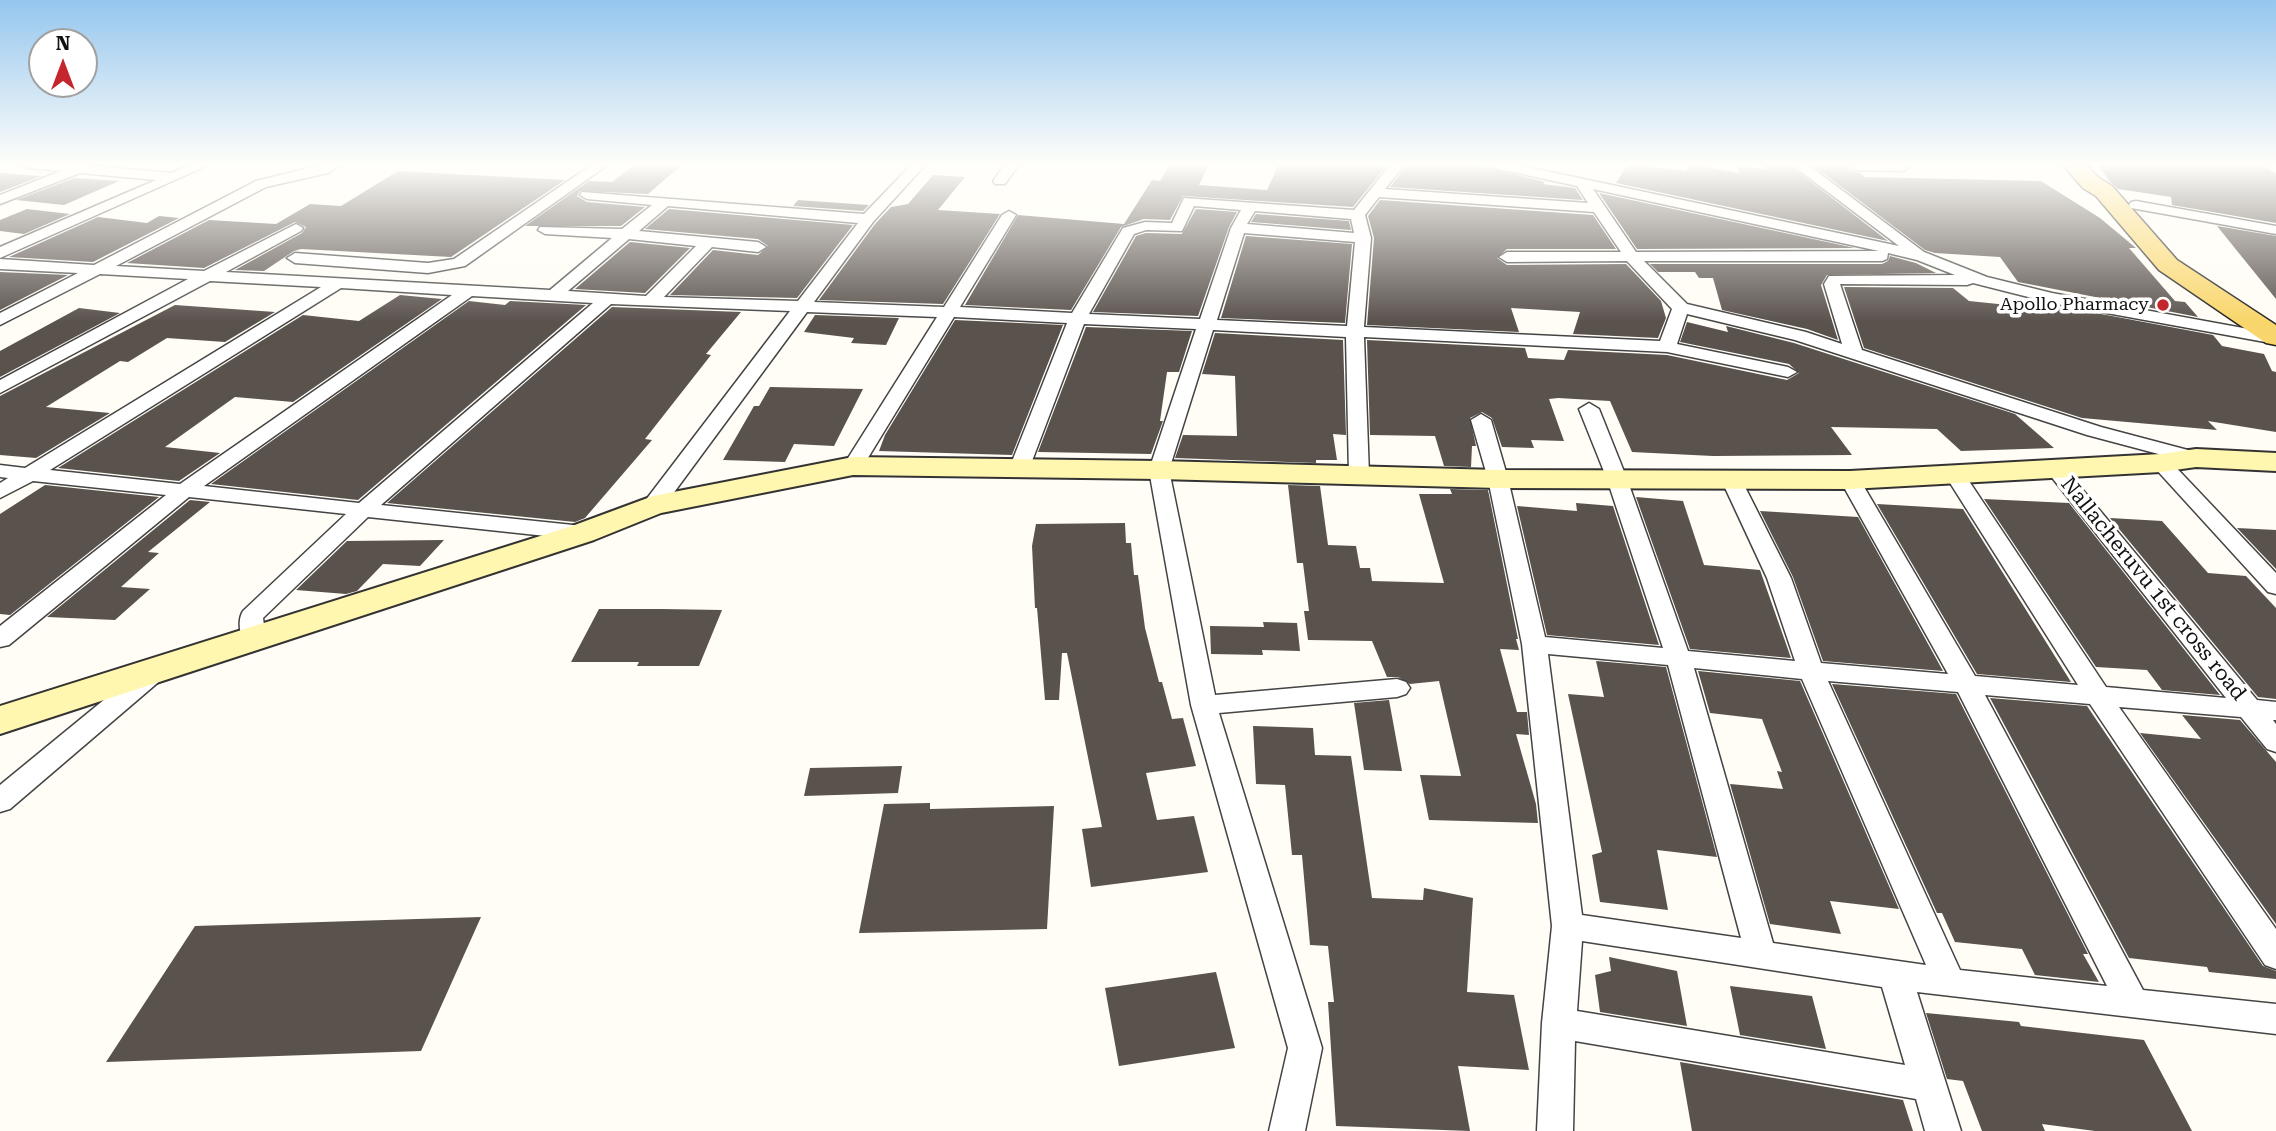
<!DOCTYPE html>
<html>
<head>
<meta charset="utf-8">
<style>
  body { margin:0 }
  #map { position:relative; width:2276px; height:1131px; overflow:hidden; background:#fffdf5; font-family:"Roboto Serif",serif }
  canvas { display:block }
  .north { position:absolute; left:28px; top:28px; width:70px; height:70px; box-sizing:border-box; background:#fff; border:2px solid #a0a0a0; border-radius:50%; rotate:0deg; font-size:19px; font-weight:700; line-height:28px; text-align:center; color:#111 }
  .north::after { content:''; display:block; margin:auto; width:24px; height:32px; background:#c4262e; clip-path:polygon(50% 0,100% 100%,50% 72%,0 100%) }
</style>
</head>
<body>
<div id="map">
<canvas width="2276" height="1131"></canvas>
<div class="north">N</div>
</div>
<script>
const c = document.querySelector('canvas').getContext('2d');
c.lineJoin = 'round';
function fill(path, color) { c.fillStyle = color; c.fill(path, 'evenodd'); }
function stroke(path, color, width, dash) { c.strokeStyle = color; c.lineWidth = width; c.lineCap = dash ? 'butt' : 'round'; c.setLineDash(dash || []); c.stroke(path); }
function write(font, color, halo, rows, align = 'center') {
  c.font = font + ' "Roboto Serif",serif'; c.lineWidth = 7; c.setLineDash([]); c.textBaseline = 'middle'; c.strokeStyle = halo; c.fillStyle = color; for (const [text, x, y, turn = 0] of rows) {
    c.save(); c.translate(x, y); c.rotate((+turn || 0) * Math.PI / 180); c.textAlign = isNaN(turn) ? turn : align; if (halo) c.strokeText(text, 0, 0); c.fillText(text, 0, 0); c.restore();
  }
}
fill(new Path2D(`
  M635,164H683L648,194L580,191L577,196L587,202L645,207L621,226H525L589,181L612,182Z
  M1170,164H1209L1199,185L1267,190L1279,164H1388L1353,207L1183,196L1170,220L1144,219L1121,227L1071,310L965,305L1018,215L1124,224L1152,180L1160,181Z
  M1408,164H1462L1489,168L1545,182L1543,184L1575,188L1583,200L1390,187Z
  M1628,164L1686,171L1690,164L1739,173L1737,166L1767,169L1764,164H1788L1888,241L1616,183Z
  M1811,164H1847L1848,171L1860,173L1865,177L2041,181L2100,218L2136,248H2129L2175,301L2185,302L2198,317L2018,282L2000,257L1935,253L1925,250Z
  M2098,164H2261L2276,174V223L2172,205L2171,197L2118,189L2109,181Z
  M398,171L565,180L451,257L301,249L294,251L264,271L235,270L302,233L306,227L295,222L204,268L127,263L209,220L276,224L310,204L341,206Z
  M0,173L42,176L0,192Z
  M933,175L965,177L938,210L1000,214L943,304L819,300L875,224L891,207L908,204Z
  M74,178L119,181L64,205L16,200Z
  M1599,193L1855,248L1637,249Z
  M798,200L869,205L863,211L793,206Z
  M1380,200L1593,215L1616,249H1507L1497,258L1507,265L1626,264L1661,301L1666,318L1658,338L1573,334L1580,312L1511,308L1519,332L1367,325L1374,238L1368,216Z
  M27,209L70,214L24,234L0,231V220Z
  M669,209L853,225L797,298L670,295L713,250L758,255L768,246L758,239L645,229Z
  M1196,209L1237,212L1229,227L1198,316L1093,312L1136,236L1146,233L1182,234Z
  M1256,214L1349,221L1351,230L1251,222Z
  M159,216L179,218L93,262L9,257L98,217L147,223Z
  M2217,226L2276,236V299Z
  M1246,236L1352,244L1345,323L1221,318Z
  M630,242L690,248L645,293L575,289Z
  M1890,256L1916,263L1936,273L1827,275L1821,285L1838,340L1807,329L1722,310L1713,278H1699L1695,272H1658L1650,264H1882L1888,261Z
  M0,272L68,275L0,310Z
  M1844,287L1953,288L1969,301L2037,308L2032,301L2213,335L2222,346L2264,354L2272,371L2276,372V432L2208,421L2217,430L2082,418L1864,348Z
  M400,295L442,299L293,402L235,397L165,447L220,453L179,481L58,468L303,315L359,321Z
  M469,301L505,305L510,301L586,305L358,500L211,484Z
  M175,305L275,312L225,342L167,338L128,362L120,361L46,407L110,413L36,458L0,455V396Z
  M612,307L741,312L706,354L711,355L645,439L652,440L585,518L575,522L387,503Z
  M79,308L120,313L0,377V351Z
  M815,315L899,318L886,345L851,343L854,338L804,332Z
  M955,320L1063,325L1012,455L879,451L885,435Z
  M1687,322L1728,332L1726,326L1794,343L2015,414L2054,448L1961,451L1937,429L1831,427L1852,455L1713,456L1632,452L1610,401L1558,398L1549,399L1564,441L1531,440L1534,448L1502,447L1492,418L1482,412L1470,418L1476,446H1472L1471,467L1444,466L1435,436L1370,435L1367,340L1525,348L1528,358L1564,360L1568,350L1667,355L1787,380L1799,373L1789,364L1680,342Z
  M1086,327L1192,331L1179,372H1167L1160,421H1163L1151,454L1038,452Z
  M1215,333L1343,340L1346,435L1333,434L1337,460H1316V463L1175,458L1183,435L1237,436L1235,376L1202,374Z
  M770,387L863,389L834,446L794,444L785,462L723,460L754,406H759Z
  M45,485L159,497L10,615L0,614V514Z
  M1288,485L1320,486L1328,545L1356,546L1360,568H1370L1372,581L1444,583L1419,494H1452L1450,489L1488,490L1518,639H1516L1519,650L1500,649L1517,712H1527L1529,735L1516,734L1536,804L1538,823L1429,820L1420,775L1461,776L1439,681L1410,684L1398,677H1387L1372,641L1308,640L1304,611H1309L1303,563H1297Z
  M1636,497L1683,501L1704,565L1760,570L1791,658L1690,649Z
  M1984,499L2069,503L2220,695L2162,690L2147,670L2096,667Z
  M190,500L210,502L148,552L159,553L121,587L150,589L115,620L47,617Z
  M1576,503L1613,506L1659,645L1547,635L1517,506L1577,511Z
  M1877,504L1963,509L2071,682L1977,674Z
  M1760,511L1858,517L1943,671L1823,661L1793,577Z
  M2110,518L2162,521L2208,573L2246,576L2276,608V699L2258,697Z
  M1125,523L1126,543H1131L1134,575H1138L1145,628L1159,682H1162L1172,719L1183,718L1196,766L1146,773L1157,820L1194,816L1208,872L1091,887L1082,829L1102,827L1067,653H1062L1059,700H1045L1037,608H1035L1032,546L1036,524Z
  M2237,528L2276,530V569Z
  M444,540L420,566L383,564L357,591L346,594L296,590L347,541Z
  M599,609H662L722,610L699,666H637L639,662H571Z
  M1263,622L1297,623L1300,651L1262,650L1263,655L1211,654L1210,626L1264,627Z
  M1596,661L1666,667L1717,857L1657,850L1668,910L1600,902L1592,855L1602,852L1568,694L1604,697Z
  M1698,671L1800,681L1899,909L1830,901L1841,934L1770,924L1730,784L1783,789L1777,771L1782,772L1762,719L1710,713Z
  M1832,684L1956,694L2088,954H2083L2099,982L2035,975L2022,949L1955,942L1942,913H1937Z
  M1990,698L2087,706L2263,966L2276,971V979L2209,972L2207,967L2129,958Z
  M1389,700L1402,771L1364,770L1354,703Z
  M2182,715L2240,720L2276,762V924L2140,733L2201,739Z
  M1253,726L1313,728L1315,755L1351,756L1372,898L1423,900L1424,888L1473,898L1467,992L1514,995L1529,1070L1458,1066L1470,1131L1336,1126L1328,1002H1334L1328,946L1310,945L1302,855H1292L1285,785L1256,784Z
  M902,766L898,793L804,796L810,768Z
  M930,803V809L1054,806L1047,929L859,933L884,804Z
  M481,917L421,1051L106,1062L195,926Z
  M1609,957L1677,971L1687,1026L1600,1012L1595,975L1611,971Z
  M1216,972L1235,1048L1119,1066L1105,988Z
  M1730,986L1812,996L1826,1049L1740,1035Z
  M1926,1013L2019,1022L2021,1026L2144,1040L2192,1131H2095L2042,1124L2045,1131H1982L1963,1081L1947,1079Z
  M1680,1062L1903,1100L1913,1131H1692Z`), '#5a524d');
const minor = new Path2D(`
  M21,164H73L172,173L193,164H211L0,258V247L156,180L80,173L0,204V195L61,171L28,168Z
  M325,164H342L328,173L266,187L116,266L204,271L296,224L303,228L301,231L226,272L550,290L612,238L545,234L538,230L540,227L622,229L652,205L587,199L580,195L582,192L864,214L912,164H926L873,222L814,302L944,307L1002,215L1009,211L1016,215L960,307L1072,313L1123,228L1145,222L1172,223L1184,198L1354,210L1391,164H1405L1385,189L1588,203L1577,186L1494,168L1487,164H1513L1899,246L1791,164H1807L1924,252L1987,277L2052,293L2276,334V344L2052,303L1973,283L1967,285L1840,284L1862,350L2101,427L2203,454L2206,458L2203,462L2196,464L2087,435L1795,340L1687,314L1677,344L1788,367L1797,372L1788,377L1667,352L1364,337L1369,475L1366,479H1352L1349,475L1346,337L1213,330L1169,470L1215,695L1397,679L1406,682L1410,688L1406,694L1397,697L1219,713L1322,1048L1305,1131H1269L1288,1048L1191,705L1149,470L1196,329L1084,324L1029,469L1026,473H1012L1009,469L1067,323L954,317L863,466L860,470H846L843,466L937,317L807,312L661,510H645L642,505L790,311L611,304L381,505L583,526L591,528L594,533L591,538L583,540L368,517L263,618L266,639L263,645L254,647L245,645C240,636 237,620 243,611L346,514L189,497L9,645L0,647V626L166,495L33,481L0,498V483L8,478L0,477V465L25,468L321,287L210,281L0,393V380L188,279L100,274L0,325V313L78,273L0,269V259L94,265L256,181ZM1593,189L1879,251L1636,252ZM1379,197L1594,212L1621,252H1507L1499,257L1507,262L1627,261L1672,309L1660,341L1364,327L1371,238L1365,215ZM668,206L858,223L798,301L664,297L712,247L758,252L766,247L758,242L639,231ZM1194,206L1241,210L1231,228L1200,319L1089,314L1134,234L1146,230L1182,231ZM1255,211L1351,219L1354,233L1247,224ZM1244,233L1355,242L1347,326L1217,320ZM629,239L696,246L646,296L568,291ZM1888,253L1917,260L1955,275L1829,276L1824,284L1842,344L1806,332L1687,304L1644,261H1882L1887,259ZM341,288L452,295L180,484L50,470ZM472,296L593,303L359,503L204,486Z
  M593,164H609L465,266L428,273L295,263L287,258L295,253L428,263L454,259Z
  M1005,164H1019L1005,184H995L993,181Z
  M1850,164H1908L1910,167L1903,171L1855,170L1850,169Z
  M2136,201L2276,226V234L2131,208L2129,205L2131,202Z
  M1589,403L1599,409L1627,479L1688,651L1795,661L1767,578L1721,479L1724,475H1738L1741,479L1791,578L1821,663L1948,674L1840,480L1843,476H1857L1860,480L1975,676L2078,685L1945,475L1948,471H1962L1965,475L2106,687L2226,698L2046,470L2049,466H2063L2257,700L2276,702V720H2273L2276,724V752L2267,749L2241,717L2119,707L2276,929V969L2265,965L2090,704L1985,695L2143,990L2276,1004V1034L1917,992L1961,1131H1925L1916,1099L1575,1041L1573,1131H1537L1542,1023L1552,926L1522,644L1488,479L1471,420L1481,414L1491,420L1508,479L1545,637L1663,648L1607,479L1579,409ZM1548,654L1668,665L1741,938L1582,915ZM1694,668L1802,679L1926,965L1773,943ZM1828,681L1958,692L2107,986L1960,970ZM1582,941L1882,987L1905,1065L1577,1011Z
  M2161,457L2168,459L2276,573V594L2268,592L2154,467L2151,463L2154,459Z
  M153,664L162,667L166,673L162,679L10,809L0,812V785L144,667Z`);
const secondary = new Path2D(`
  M2196,449L2276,453V471L2196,467L2161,472L1850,489L1498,488L1159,479L853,475L661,513L594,540L0,734V706L572,526L653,496L853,457L1159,461L1498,470L1850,471L2161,454Z`);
const primary = new Path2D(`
  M2062,164H2085L2099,178L2112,186L2177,260L2276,325V345L2266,343L2159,270L2096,196L2083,188Z`);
stroke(minor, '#444', 3);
stroke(secondary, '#333', 4);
stroke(primary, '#222', 3);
fill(minor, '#fff');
fill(secondary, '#fff6b0');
fill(primary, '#f9d66b');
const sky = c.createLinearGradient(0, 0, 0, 322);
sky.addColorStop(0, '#95c6ee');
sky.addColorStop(0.51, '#fffefa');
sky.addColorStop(1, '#fffefa00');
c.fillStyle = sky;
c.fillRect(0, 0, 2276, 322);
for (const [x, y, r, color] of [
  [2163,305,7,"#c4262e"]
]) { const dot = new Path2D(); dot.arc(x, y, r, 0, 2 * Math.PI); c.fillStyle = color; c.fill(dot); stroke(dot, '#fff', 2.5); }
write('18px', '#111', '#fff', [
  ["Apollo Pharmacy",2149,305]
], 'right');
write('21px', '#111', '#fff', [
  ["Nallacheruvu 1st cross road",2153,589,51]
]);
</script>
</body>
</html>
